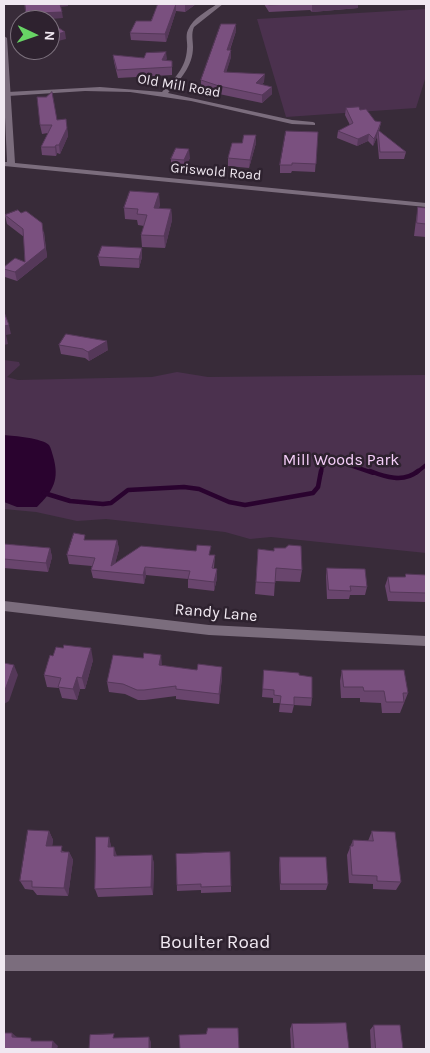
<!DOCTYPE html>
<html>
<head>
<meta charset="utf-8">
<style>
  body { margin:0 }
  #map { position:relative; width:430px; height:1053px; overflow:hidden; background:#382b39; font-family:Karla,sans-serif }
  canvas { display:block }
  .frame { position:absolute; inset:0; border:5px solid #f0e8f1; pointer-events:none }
  .north { position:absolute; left:10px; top:10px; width:50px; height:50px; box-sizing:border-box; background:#2e222f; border:1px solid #7c717d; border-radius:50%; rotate:93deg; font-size:14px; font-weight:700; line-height:20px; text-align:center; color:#f0e8f1 }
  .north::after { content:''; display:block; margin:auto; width:18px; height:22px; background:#68d465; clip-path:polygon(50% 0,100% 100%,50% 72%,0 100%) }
</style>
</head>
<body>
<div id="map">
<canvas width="430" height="1053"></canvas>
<div class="frame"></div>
<div class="north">N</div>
</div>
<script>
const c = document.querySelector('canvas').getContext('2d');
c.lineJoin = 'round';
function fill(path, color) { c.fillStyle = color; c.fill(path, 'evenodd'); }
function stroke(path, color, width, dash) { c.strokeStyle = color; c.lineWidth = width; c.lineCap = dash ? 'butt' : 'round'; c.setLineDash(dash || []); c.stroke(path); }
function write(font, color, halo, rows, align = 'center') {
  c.font = font + ' Karla,sans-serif'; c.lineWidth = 5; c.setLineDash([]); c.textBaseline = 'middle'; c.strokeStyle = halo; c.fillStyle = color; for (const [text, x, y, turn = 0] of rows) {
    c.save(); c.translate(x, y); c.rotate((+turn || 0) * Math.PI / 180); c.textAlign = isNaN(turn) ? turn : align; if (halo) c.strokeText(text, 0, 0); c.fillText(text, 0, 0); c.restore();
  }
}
fill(new Path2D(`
  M426,9V76L416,108L286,117L257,19Z
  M4,360L19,362L20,365L7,377L18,380L152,377L177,372L208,377L426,375V553L271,537L250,539L225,532L106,519L77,521L36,512L4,509Z`), '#4b314e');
fill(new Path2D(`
  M4,435C14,436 42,438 49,445C51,448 52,453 53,456C60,480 53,491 37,507H17L4,502Z`), '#2a032f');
stroke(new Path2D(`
  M321,473L322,467L328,462H341L373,473
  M416,473L426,465`), '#2a032f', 4);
stroke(new Path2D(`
  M370,471C385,477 404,483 418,471
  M44,493L70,501L103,504L111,503L128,490L184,487L199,489L229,502L245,505L313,493L318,487L321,471`), '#2a032f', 4.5);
fill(new Path2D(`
  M217,4H223L194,27C191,34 193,40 193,47C193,66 180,80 168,93L292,120L313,122L315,123V125L292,124L191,101L130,92L85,91L8,96L5,94L8,92L100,87L162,92C174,79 186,68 187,49C188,43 185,36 188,30C193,18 207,11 217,4Z
  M4,601L209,625L426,636V646L209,635L4,611Z
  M4,955H426V971H4Z`), '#7b6d7d');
fill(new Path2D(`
  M4,36L7,38L15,163L426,203V207L4,166V162H7L4,95Z`), '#7b6d7d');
fill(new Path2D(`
  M158,4H196L185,12L176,11L166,42L131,40L130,33L151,21Z
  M264,4H358V8L312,12L310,10L269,12Z
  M236,31L230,50H231V57L226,72L264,82L262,84L272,94L262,103L219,94L201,87V80Z
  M166,52V60L172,61V75L118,78L114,62L113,55L144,58Z
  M346,108L360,110L375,121L381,122L379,131L406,152L404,159H379L377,137L373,146L368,141L357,146L337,138L338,131L350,125L345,115Z
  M57,120L67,128L68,136L60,154L57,153L56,156L42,155L41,147L48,133L42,134L40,125Z
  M318,132L315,172L292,171L291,173H280V165Z
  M256,143L249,168L228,166V158Z
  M190,158L184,168L171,167V159Z
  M160,204L159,208L171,209L172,220L165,248L142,247L141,235L144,226L138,225L137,220L125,219L124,208Z
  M418,207L426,208V237L414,236L416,220Z
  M5,215L44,232L47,257L17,281L5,277L4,267L25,262L24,237L7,224Z
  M98,257H142L139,268L100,266Z
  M59,345L108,350L89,361L85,358L61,354Z
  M86,540H117L119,549L115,563L211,555H215L214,568L217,569V578L214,591L188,588V579L146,575L144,584L93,578L91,570L92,566L69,564L67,555Z
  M4,544L50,548L52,557L48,572L4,568Z
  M285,548L302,570L300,582L275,581L274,596L255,594L258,549L274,551Z
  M327,568L367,587L365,595H350L349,599H327L326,576Z
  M426,575V602L388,601L385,586L388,577H405Z
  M93,660L85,689H80L77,700L62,698L59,688L47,687L44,675Z
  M162,665L222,677L219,704L176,699V696L145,700H138L125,694L109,692L107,682Z
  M264,670L299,675L312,698L311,706L294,705L292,713L279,712L280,703H273V698L262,697Z
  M342,670L408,693L400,713H382L381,703L360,702V698H341L340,681Z
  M49,831L53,840L52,846L65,852H69L73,860L68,896L37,895L33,890L25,889L20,881Z
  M372,831L401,882L396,890L373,889V884L349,883L347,855L353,840L368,841Z
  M109,837L111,847L117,856L152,855L154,864L153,895L98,897L95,889Z
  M176,854L231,886V892L201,893V890L177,891Z
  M280,857L328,884L326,890H280L279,863Z
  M292,1024L349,1049H291L290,1029Z
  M374,1025L403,1049H371L370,1030Z`), '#69456d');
fill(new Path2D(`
  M59,4H68V6L60,7Z
  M176,4V11L166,42L165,34Z
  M187,4H196L185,12V5Z
  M312,4H358V8L312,12Z
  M62,12L63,18L39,20L38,13Z
  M236,24V31L227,57V50Z
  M65,32L66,39L50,43V36Z
  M231,50V57L224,80V72Z
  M166,52L167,59L162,67V60Z
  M265,74L264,82L256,91V83Z
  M272,87V94L262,103V95Z
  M67,128L68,136L60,154L59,145Z
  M378,130L377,137L373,146L374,139Z
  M369,134L368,141L357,146L358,139Z
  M256,135V143L249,168L250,160Z
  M56,145L57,153L56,156L55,147Z
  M189,149L190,158L184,168V160Z
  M159,193L160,204L155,219L154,208Z
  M171,209L172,220L165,248L164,236Z
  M42,223L47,257L17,281L15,272L45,248Z
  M142,248V257L139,268V259Z
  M9,325L11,334L6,335L8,344L4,345V326Z
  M107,341L108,350L89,361L88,352Z
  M117,540L119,549L113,572L111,566Z
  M50,548L52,557L48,572L46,563Z
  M145,567L146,575L144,584L143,575Z
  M217,569V578L214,591V582Z
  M91,648L93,660L85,689L82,678Z
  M161,655L162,665H159Z
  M14,665L18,675L9,701L4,704V691Z
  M222,667V677L219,704V694Z
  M77,677L80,689L77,700L73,689Z
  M49,831L53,840L51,855L46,846Z
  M109,837L111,846V856L108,847Z
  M114,847L117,856H114Z
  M69,852L73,860L68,896L64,888Z
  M152,855L154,864L153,895L151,887Z
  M12,1033L18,1038L12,1037Z
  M149,1037L151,1042V1049H149Z
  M53,1041L58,1046L57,1049H52Z`), '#553859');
const building = new Path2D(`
  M25,4H60L62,12L38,13L47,20H27Z
  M158,4H176L165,34L130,33L136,21H151Z
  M269,4H290L269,5Z
  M50,22L65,32L50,36Z
  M221,24H236L227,50H231L224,72L265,74L256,83L272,87L262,95L219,86L201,80Z
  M166,52L162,60L172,61V67L117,70L113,55L144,58L146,53Z
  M52,92L57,120L66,119L67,128L59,145H56L55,147H41L52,125H40L37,97H46Z
  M359,107L360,110L366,109L375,121L381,122L378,130L406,152H380L378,130L374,139L369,134L358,139L338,131L353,123L346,108Z
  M286,131L318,132L316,164L292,163V165H280Z
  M244,135H256L250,160L228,158L232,143H242Z
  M176,148L189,149L184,160L171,159Z
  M130,191L159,193L154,208L171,209L164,236L141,235L147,215L137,214L138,209L124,208Z
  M418,207L426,208V224L417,223Z
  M18,210L21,213L26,211L42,223L45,248L15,272L4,269V267L15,258L25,262L23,229L5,215Z
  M102,246L142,248L139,259L98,257Z
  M4,312L9,325L4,326Z
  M66,334L107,341L88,352L83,349L59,345Z
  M74,533L85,535L84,540H117L111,566L141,546L196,551L197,545L211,546L209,555H215L212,568L217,569L214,582L188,579L190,571L145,567L143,575L91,570L95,558L67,555Z
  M4,544L50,548L46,563L4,559Z
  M289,545L301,546L302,570L276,568L275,583L256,582L258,549L274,551V548H285Z
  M327,568L365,569L367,587L350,586L351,591L329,590Z
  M406,574L426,575V593L390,592L388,577H405Z
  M64,645L91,648L82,678L77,677L73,689L58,687L61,678L44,675L50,655L53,656L56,647L63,648Z
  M144,653L161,655L159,665L197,670L198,664L222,667L219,694L176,689V686L144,690H137L123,684L107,682L113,655L143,658Z
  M4,663L14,665L5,690L4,691Z
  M264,670L299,673V675L312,677V698L294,697V705L280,704L281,696L274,695V690L263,689Z
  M342,670H404L408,693H403L404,702H386L384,691H364L363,687H344Z
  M28,830L49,831L46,846H62L61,852H69L64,888L32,887V881H20Z
  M372,831L395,832L401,882L377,881V876L352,875L350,846H353V840L373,841Z
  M96,837H109L108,847H114V856L152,855L151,887L95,889Z
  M230,852L231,886L201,887V884L177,885L176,854Z
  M280,857H326L328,884H281Z
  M346,1023L349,1049H294L292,1024Z
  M374,1025H400L403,1049H376Z
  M208,1028H238L239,1049H180L179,1035L206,1034Z
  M4,1033H12V1037L31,1038V1041H53L52,1049H4Z
  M114,1034L113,1038L149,1037V1049H89L90,1035Z`);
fill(building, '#7a507f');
stroke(building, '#553859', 1);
write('14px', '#f0e8f1', '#2e222f', [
  ["Old Mill Road",179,86,10],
  ["Griswold Road",216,172,5]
]);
write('16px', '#f6cffa', '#2e222f', [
  ["Mill Woods Park",341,460]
]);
write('16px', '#f0e8f1', '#2e222f', [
  ["Randy Lane",216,613,5]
]);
write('19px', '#f0e8f1', '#2e222f', [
  ["Boulter Road",215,943]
]);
</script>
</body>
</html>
